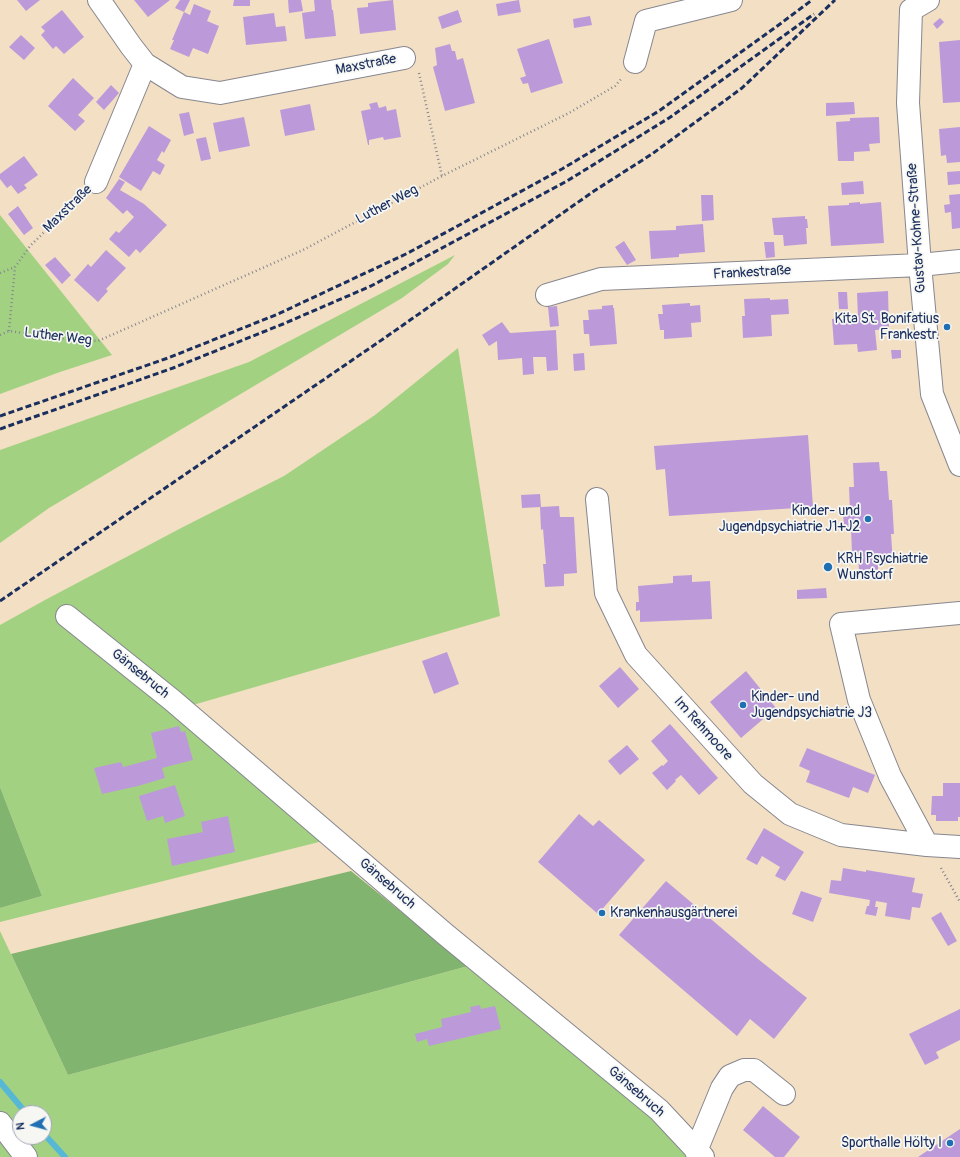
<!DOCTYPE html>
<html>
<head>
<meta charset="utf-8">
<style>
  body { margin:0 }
  #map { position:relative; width:960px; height:1157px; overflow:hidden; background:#f3dfc3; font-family:Pangolin,sans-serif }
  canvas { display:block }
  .north { position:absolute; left:12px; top:1105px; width:40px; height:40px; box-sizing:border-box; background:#f6f6f2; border:1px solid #9ea6b7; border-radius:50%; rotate:264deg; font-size:11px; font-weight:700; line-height:16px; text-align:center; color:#1b2f5e }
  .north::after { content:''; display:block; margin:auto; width:14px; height:18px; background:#1f6fb2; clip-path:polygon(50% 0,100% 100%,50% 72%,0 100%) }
</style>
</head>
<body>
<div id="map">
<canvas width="960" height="1157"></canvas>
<div class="north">N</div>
</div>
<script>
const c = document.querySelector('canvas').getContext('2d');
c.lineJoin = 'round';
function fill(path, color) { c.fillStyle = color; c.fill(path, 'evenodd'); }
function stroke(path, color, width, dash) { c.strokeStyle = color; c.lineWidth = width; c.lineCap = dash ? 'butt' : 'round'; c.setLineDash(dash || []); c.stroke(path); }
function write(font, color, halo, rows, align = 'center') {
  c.font = font + ' Pangolin,sans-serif'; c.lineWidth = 3.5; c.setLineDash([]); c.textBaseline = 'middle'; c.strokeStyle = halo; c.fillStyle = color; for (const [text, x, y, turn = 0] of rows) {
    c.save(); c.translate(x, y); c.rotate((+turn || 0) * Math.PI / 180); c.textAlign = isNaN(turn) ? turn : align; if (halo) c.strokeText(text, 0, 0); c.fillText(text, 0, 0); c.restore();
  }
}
fill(new Path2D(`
  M0,215L112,355L60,372L0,394Z
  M455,255L448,264L402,298L49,508L0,543V450L249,362Z
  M458,348L500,616L193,705L323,841L0,922V908L42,896L0,787V625L45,600L183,527L284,476L375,415Z
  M0,931L68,1075L468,966L653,1116L690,1157H0ZM20,1113H44V1137H20Z`), '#a2d281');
fill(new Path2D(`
  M0,787L42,896L0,908Z
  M351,871L468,966L68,1075L11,954Z`), '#81b46f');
stroke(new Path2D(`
  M0,1082L26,1113
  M44,1134L65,1157`), '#57b8d6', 6);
fill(new Path2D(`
  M17,0H40L26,11Z
  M134,0H170L148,17Z
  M180,0H190L184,12L190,15L194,4L211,11L207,21L219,26L208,54L193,48L189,57L170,49L174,40H172L184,12L175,8Z
  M234,0H250V6H233Z
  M288,0H301L303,11L289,13Z
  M314,0H331L332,10H333L336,36L305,39L302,13L315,11Z
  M393,0L396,30L360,34L357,8L368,7V3Z
  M519,0L521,12L498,16L496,4Z
  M62,10L84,37L64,54L56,46L53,49L41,35L45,31L41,27Z
  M458,10L462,22L442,29L438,17Z
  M274,13L276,27L285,26L287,41L246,45L243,17Z
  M590,16L592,25L574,28L573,19Z
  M940,18L944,22L937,29L933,24Z
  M21,35L35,48L24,60L9,47Z
  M549,39L563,83L531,93L528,83L523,84L520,78L526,76L517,49Z
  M960,40V102L943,103L939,42Z
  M450,44L452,51H455L457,60L463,58L475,103L445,111L433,67L437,65L435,48Z
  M73,78L94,98L78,115L85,121L75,131L48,106Z
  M111,85L119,93L104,110L96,102Z
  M377,102L379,108L386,106L387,111L396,109L401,137L384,140L383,137L369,140V145H368L361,111L371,109L369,104Z
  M854,102L855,114L826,116V103Z
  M310,104L315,130L285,136L280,110Z
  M189,112L194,133L184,136L179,114Z
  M244,117L250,146L219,152L213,123Z
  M879,117L880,143L869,144L870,151L854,152V161H838L836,122L850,121V118Z
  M149,126L171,140L164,153L162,151L157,160L165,165L160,175L153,171L141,191L119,177Z
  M960,127V162L947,163L946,155L941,156L939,129Z
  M206,137L211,159L201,161L196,139Z
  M24,156L38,175L24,185L27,188L18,194L11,185L7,188L0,179V174Z
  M960,171V184L948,185L947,172Z
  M119,179L125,182L120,190L144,204L167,225L140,253L136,249L129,257L109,239L116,231L119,233L134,217L127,210L123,214L106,198Z
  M863,181L864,194L842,195L841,183Z
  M960,194V228L952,229L951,212L945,213L944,205L950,204L949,195Z
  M701,195H713L714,220L702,221Z
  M860,202V204L881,202L884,243L831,246L828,206L849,205V203Z
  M18,206L33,228L24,235L8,214Z
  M805,216V219H807L808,228H806L807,244L784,246L783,235H774L772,218Z
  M703,224L705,252L679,254V257L651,259L649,231L676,230V226Z
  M624,241L636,260L627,265L615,247Z
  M764,242H774L775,257L766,258Z
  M106,250L126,268L106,289L108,291L98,302L74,280L88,264L91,267Z
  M55,257L71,275L62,284L45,265Z
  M888,291L889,329L875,330L877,350L858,352L857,344L834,345L832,319L858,317L857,293Z
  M838,292H847L848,309H839Z
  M770,298V300L788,299L789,314L771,315L772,336L743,338L742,316H745L744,299Z
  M690,303V306L700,305L701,322L691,323L692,337L664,339V330H660L658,314H663L662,305Z
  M613,305V308H614L617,344L590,346L589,334H584L583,320H589L588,310L602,309V306Z
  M557,306L559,326L550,327L548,307Z
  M502,322L510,333L556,330L558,370L547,371L546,357H533L534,374L523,375L522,358L498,360L497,341L489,346L482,335Z
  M891,350H901V358L892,359Z
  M584,353L585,370L574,371L573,354Z
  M808,435L813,507L669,516L665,469L656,470L654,446Z
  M879,462L880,471H887L889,500H892L894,534H891L893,563L878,564V570L859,571L858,553H852L851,527H844L843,512L850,511L849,487H854L853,463Z
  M540,494L541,507L559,506L560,517H574L577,573L564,574V586L545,587L543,564H546L543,529L541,530L540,507L522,508L521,495Z
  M692,575V582L710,581L712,619L640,622V610L636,611V602H639L638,586L673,583V576Z
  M826,588L827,598L797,599V590Z
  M447,652L459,684L434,694L422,661Z
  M620,667L639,689L618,708L599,686Z
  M746,671L776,708L741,738L710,702Z
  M670,724L718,778L699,795L681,775L675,780L676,781L667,790L652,773L662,765L663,766L668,761L651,741Z
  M179,726L181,732L185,731L193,760L162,768L165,778L138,786L102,794L94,768L121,762L123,767L157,758L151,733Z
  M627,745L639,759L620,775L608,761Z
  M807,748L875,775L868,793L853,787L849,798L806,782L810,771L799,766Z
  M943,783H960V817H958V821H936V815H931L932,796H943Z
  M175,785L185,816L165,823L163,816L147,821L139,796Z
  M579,814L593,826L599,820L645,860L598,914L538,862Z
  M228,816L235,852L172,866L167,839L203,832L201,822Z
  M764,828L804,852L785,881L775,876L780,867L762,856L757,865L746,859Z
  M843,868L866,872V870L915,878L912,892L923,894L920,908L912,907L910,920L885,916L887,903L876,901L875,907H878L876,916L865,914L867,906H869L870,900L829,893L831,880L841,881Z
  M666,881L758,959L807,998L774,1039L750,1019L737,1036L619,935Z
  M801,891L822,898L813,922L792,914Z
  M941,912L957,941L948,946L931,918Z
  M480,1005L481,1009L495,1006L501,1029L429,1046L427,1039L417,1042L415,1034L442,1027L441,1019L471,1012L470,1007Z
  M960,1009V1040L936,1052L939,1058L925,1065L909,1034Z
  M763,1106L800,1137L784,1157H775L743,1130Z
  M960,1129V1157H918Z`), '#bc9ada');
const minor = new Path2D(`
  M99,0L131,46L145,64L182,87L220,93L404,58
  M928,0L911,10L908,103L920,265L932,394L960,465
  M635,62L646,21L731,0
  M96,182L145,64
  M547,295L601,279L920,265L960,261
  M597,499L606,593L636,655L753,784L790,814L841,835L927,845L960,847
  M67,616L172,700L445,934L659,1110L703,1157
  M927,845L890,776L859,700L841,624L960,613
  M0,1123L26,1157
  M696,1151L722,1088L730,1076L744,1070H754L784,1094`);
stroke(minor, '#878790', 24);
stroke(new Path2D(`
  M419,73L442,176
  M0,273L15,267
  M9,331L15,267L30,246L81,196
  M0,335L9,331L67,339L98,341L303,250L442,176L569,113L615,86L622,78
  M941,868L960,902`), '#878790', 2.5, [1, 3]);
stroke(minor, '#fff', 22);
stroke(new Path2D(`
  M0,416L168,358L278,314L408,253L562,169L659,111L776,27L812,0
  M0,429L173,368L283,324L371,286L567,181L669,118L814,14
  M0,601L386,337L594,191L652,154L742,88L835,0`), '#1b2f5e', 3, [6, 3]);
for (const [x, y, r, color] of [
  [947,327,4,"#1f6fb2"],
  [868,519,4,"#1f6fb2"],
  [828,567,5,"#1f6fb2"],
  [743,705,4,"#1f6fb2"],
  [602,913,4,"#1f6fb2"],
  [950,1143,4,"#1f6fb2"]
]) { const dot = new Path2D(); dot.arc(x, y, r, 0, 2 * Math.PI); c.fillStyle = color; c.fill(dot); stroke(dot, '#f6f6f2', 1.5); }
write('14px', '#1b2f5e', '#f6f6f2', [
  ["Maxstraße",366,65,-11],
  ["Luther Weg",387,205,-28],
  ["Maxstraße",68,209,-44],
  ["Gustav-Kohne-Straße",917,228,-94],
  ["Frankestraße",752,273,-3],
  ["Luther Weg",58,337,7],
  ["Gänsebruch",140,674,39],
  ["Im Rehmoore",703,729,48],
  ["Gänsebruch",387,884,41],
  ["Gänsebruch",636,1092,41]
]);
write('14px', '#1b2f5e', '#f6f6f2', [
  ["Kita St. Bonifatius",939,319],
  ["Frankestr.",939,335],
  ["Kinder- und",860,511],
  ["Jugendpsychiatrie J1+J2",860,527],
  ["KRH Psychiatrie",837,559,"left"],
  ["Wunstorf",837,575,"left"],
  ["Kinder- und",751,697,"left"],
  ["Jugendpsychiatrie J3",751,713,"left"],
  ["Krankenhausgärtnerei",610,913,"left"],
  ["Sporthalle Hölty I",942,1143]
], 'right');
</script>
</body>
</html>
